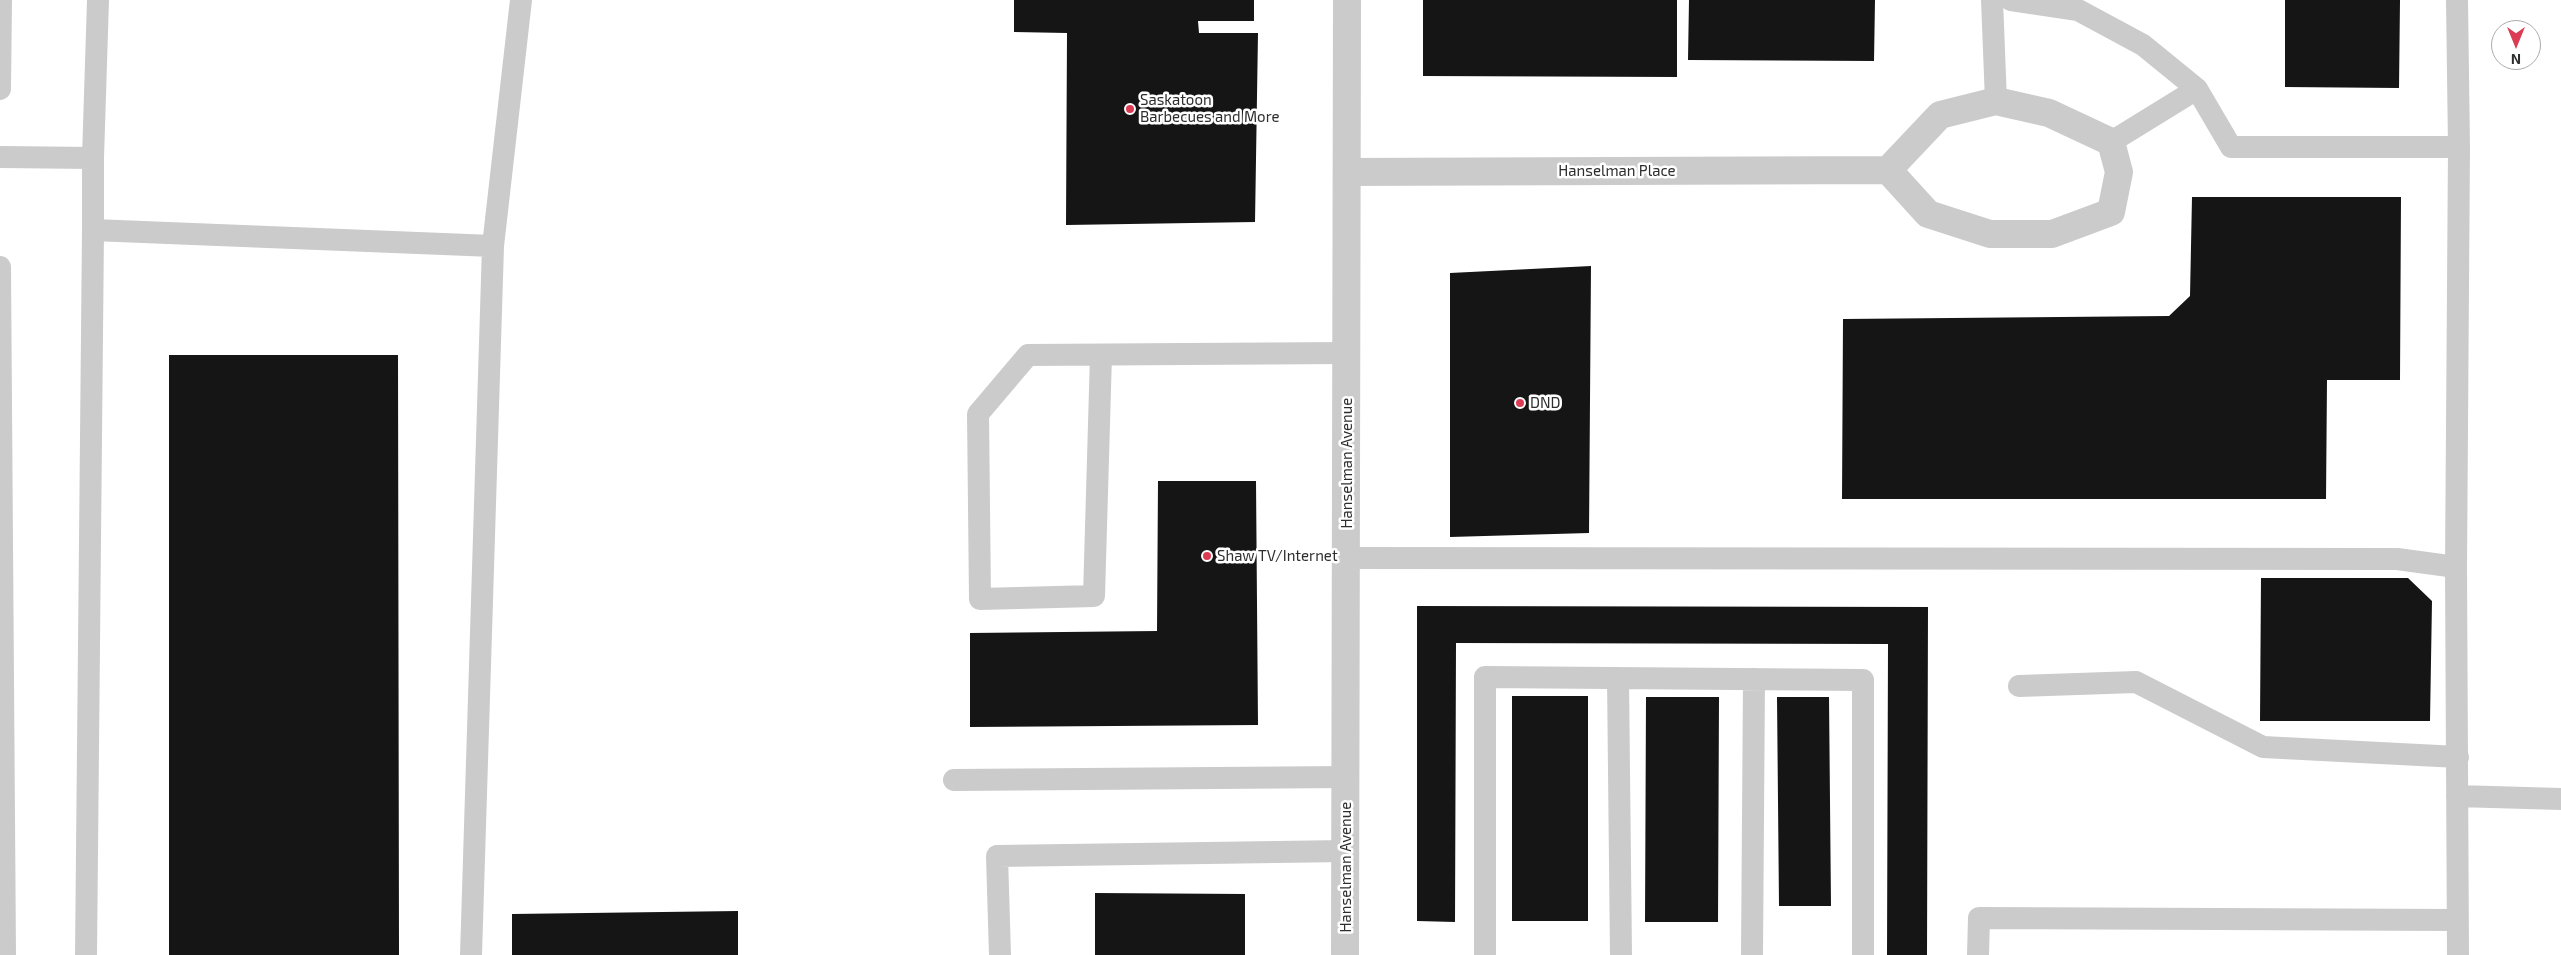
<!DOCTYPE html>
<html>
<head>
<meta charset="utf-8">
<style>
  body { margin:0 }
  #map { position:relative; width:2561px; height:955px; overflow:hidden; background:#fff; font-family:"Exo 2",sans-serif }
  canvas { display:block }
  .north { position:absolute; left:2491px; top:20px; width:50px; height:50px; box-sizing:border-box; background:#fff; border:1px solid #ababab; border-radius:50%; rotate:180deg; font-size:14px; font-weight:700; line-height:20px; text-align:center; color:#2e2e2e }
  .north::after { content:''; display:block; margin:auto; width:18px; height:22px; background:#db3b53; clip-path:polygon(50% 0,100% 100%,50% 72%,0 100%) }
</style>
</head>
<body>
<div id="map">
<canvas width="2561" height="955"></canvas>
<div class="north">N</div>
</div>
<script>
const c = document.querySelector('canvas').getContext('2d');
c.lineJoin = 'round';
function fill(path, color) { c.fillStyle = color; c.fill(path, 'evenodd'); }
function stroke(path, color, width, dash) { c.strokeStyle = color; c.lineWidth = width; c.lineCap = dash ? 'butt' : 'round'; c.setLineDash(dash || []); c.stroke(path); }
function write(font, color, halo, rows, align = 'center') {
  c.font = font + ' "Exo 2",sans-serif'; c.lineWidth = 5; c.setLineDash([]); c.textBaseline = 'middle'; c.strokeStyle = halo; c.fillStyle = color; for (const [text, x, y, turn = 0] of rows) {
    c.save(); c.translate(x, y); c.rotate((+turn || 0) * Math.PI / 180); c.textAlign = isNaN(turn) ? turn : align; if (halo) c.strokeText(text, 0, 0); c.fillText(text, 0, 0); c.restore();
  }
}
fill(new Path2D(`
  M1014,0H1254V21H1198L1199,33H1258L1255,222L1066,225L1067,33L1014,32Z
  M1423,0H1677V77L1423,76Z
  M1689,0H1875L1874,61L1688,60Z
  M2285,0H2400L2399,88L2285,87Z
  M2192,197H2401L2400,380H2327L2326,499H1842L1843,319L2169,316L2190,296Z
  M1591,266L1589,533L1450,537V273Z
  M169,355H398L399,955H169Z
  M1158,481H1256L1258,725L970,727V633L1157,631Z
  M2261,578H2408L2432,601L2430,721H2260Z
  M1417,606L1928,607L1927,955H1887L1888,644L1456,643L1455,922L1417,921Z
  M1512,696H1588V921H1512Z
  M1646,697H1719L1718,922H1645Z
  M1777,697H1829L1831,906H1779Z
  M1095,893L1245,894V955H1095Z
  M738,911V955H512V914Z`), '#151515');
stroke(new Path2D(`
  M1992,0L1996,101
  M2011,0L2078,10L2143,45L2197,89L2231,147H2459
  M2457,0L2459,147L2456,567L2458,955
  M0,89L1,0
  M2111,142L2197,89
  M0,157L93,158V230L493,246
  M93,158L98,0
  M0,267L5,955
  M1101,355L1094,596L980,599L978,414L1028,355L1347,353
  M1347,558L2397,559L2456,567
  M1618,678L1621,955
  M2019,686L2136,682L2263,747L2458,757
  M954,780L1346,777
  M2457,796L2561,799
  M86,955L93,230
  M471,955L493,246L521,0
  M1000,955L997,856L1346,851
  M1485,955V677L1863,680V955
  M1752,955L1754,679
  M1978,955L1979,918L2457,920`), '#cbcbcb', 22);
stroke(new Path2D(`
  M1347,172L1888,170L1928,214L1990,234H2052L2111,212L2119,172L2111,142L2049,113L1996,101L1940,115L1888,170
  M1345,955L1347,0`), '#cbcbcb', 28);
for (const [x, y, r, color] of [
  [1130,109,5,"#db3b53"],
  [1520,403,5,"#db3b53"],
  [1207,556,5,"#db3b53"]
]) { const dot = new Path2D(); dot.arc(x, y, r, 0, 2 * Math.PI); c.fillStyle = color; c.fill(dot); stroke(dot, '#fff', 2); }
write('15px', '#2e2e2e', '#fff', [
  ["Saskatoon",1140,100],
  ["Barbecues and More",1140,117],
  ["DND",1530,403],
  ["Shaw TV/Internet",1217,556]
], 'left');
write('15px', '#2e2e2e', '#fff', [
  ["Hanselman Place",1617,171],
  ["Hanselman Avenue",1347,463,-90],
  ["Hanselman Avenue",1346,867,-90]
]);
</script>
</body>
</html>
